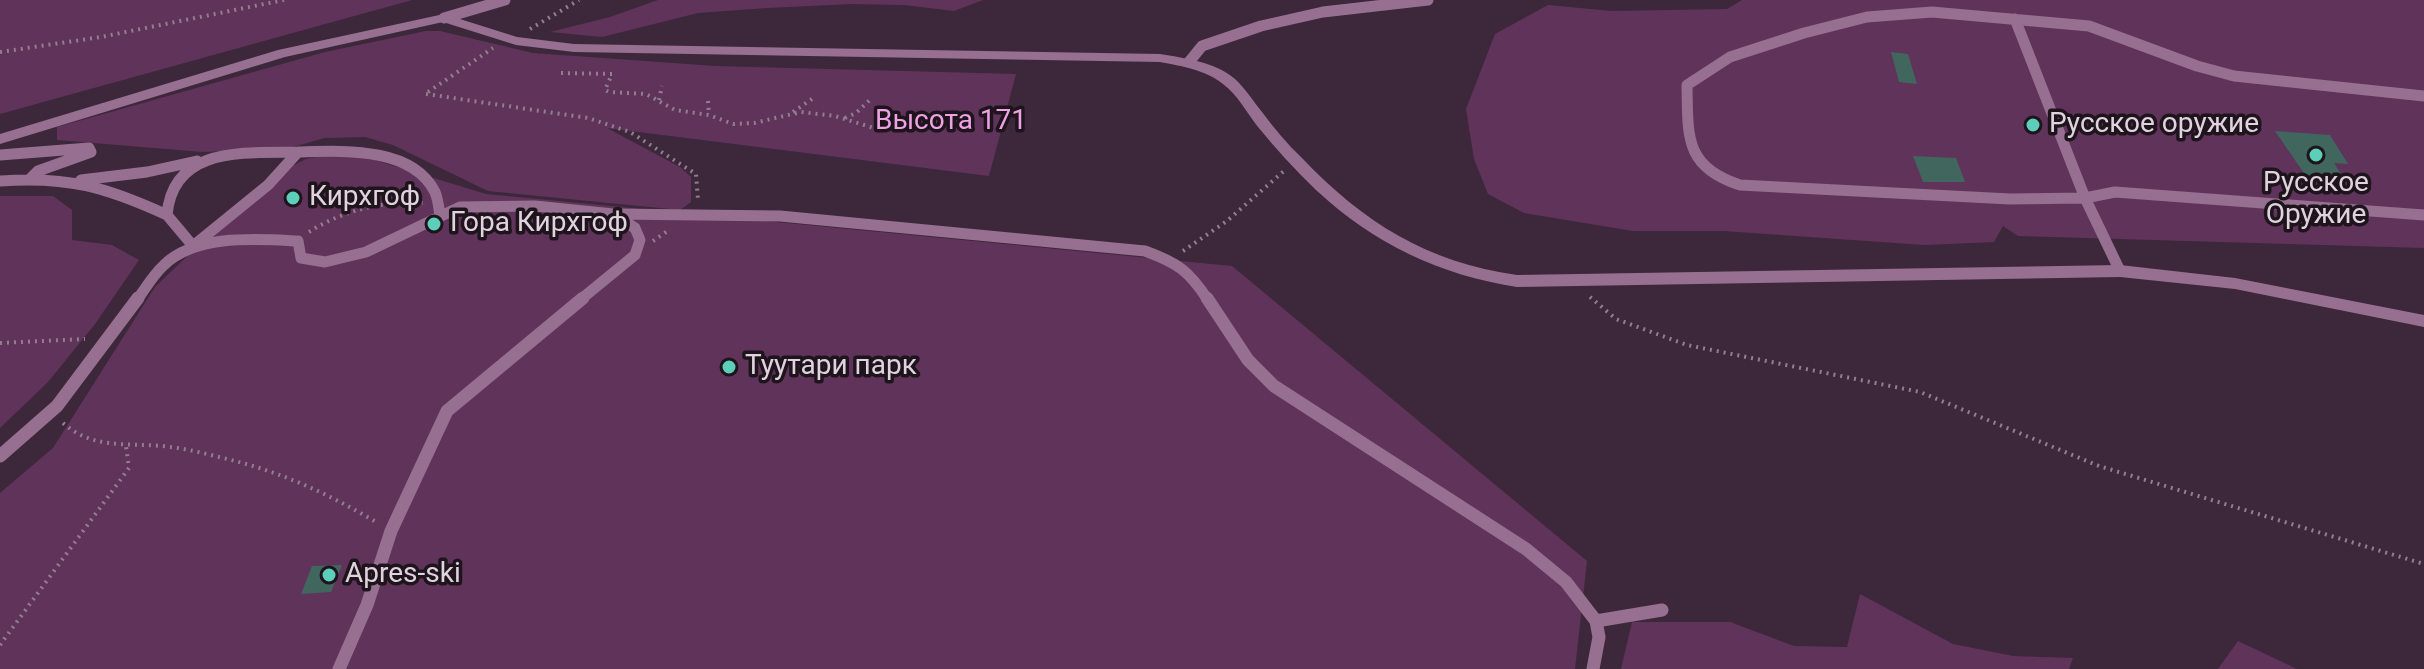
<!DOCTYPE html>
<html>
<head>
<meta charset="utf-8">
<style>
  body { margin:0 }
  canvas { display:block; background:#3d273a }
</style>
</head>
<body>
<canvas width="2424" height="669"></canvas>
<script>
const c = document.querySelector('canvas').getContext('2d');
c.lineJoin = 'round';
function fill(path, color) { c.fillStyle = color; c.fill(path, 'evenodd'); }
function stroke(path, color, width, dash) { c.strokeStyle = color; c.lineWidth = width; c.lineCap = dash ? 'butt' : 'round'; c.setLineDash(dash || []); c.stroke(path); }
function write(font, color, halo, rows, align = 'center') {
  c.font = font + ' Roboto,sans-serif'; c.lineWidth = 7; c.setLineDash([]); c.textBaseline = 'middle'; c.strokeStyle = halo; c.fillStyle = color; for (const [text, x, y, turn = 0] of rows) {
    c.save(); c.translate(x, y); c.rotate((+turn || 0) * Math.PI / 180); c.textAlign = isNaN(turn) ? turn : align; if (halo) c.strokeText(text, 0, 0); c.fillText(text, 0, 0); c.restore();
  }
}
fill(new Path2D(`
  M0,0H412L0,114Z
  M658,0H983L954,11L904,5L852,4L767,8L698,13L602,37L550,32L610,17Z
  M1742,0H2424V248L2018,236L2003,226L1994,242L1924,245L1724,231H1633L1524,213L1488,194L1474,159L1466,109L1495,34L1548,5L1612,11L1727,9Z
  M426,31H440L533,53L715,66L1016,74L989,176L607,128L680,167L691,177V202L680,210L488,191L393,145L365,137L324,138L290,148L203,152L57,140V127L325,52Z
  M345,151L486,194L1232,266L1587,561L1575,669H0V493L53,448L155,287L270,177L306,159Z
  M0,196H53L72,210V240L112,245L139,260L95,324L48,382L0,428Z
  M1860,594L1953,644L2013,656L2073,658L2069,669H1621L1632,622H1730L1794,646L1847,647Z
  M2238,641L2297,669H2218Z`), '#60335a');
fill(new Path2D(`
  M1891,52L1908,54L1917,84L1899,82Z
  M2275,131L2330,135L2348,164L2334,163L2346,182L2308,179Z
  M1913,156L1956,158L1965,182H1923Z
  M342,565L331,592L301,594L312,566Z`), '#41665e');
stroke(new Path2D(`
  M530,29L579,0
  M0,52L101,37L284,0
  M561,73L612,74L605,90L609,92L646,94L675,110L709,115L733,124L754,123L801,112L835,116L877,129L897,124
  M428,92L493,48
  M426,94L588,118L630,132L696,174L698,200
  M659,100L662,86
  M708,101L709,115
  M793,112L812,99
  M845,118L856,113L872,98
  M309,232C341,211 385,200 423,203
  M653,241L669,230
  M1183,251L1227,221L1285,170
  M1590,297L1616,319L1687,345L1920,392L2099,466L2424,564
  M0,343L85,339
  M63,423C92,449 126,443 162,446C183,448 203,453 223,458C279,471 327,493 376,522
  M0,645L129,468L126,446`), '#917f8e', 4, [2, 5]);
stroke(new Path2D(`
  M444,18L505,0
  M2015,19L2085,198L2120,271
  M1189,62L1202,46L1261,26L1323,12L1428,0
  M2424,96L2234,76L2197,66L2089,26L1932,12L1867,17L1804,33L1730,57L1687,85C1688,136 1684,167 1740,185L2010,199L2085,198L2115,192L2424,215
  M298,152C341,151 412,146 435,192C438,199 439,208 440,216
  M298,152L268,185L193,246L167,215C173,146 244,153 298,152Z
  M0,155L89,148L91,152L38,171L30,179
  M81,180L147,172L197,161
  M0,181C68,176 106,187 167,215
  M615,214L780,216L1145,251C1178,263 1189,271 1208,300
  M137,300C145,289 153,275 164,265C196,234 256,239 298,241L301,258L325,262L366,252L460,207L535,206L613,214L635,228L640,240L635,255L580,300`), '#976f91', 11);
stroke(new Path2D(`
  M1207,298L1248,360L1274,386L1526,549L1566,582L1596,621
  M0,456L57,406L138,298
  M339,669L367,605L391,531L447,411L583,298
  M1593,669L1599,637L1596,621L1662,610`), '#976f91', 13);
fill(new Path2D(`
  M444,14L517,37L574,44L1160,54C1184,58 1216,62 1235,79C1245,88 1253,101 1262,112C1274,128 1287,144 1302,158C1364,223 1427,262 1517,275L2120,265L2235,278L2424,315V327L2235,289L2120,277L1517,287C1440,275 1374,244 1316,190C1295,170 1276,149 1258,127C1247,113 1237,94 1223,84C1206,70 1181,66 1160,62L574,52L516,45L443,22L285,57L0,144V134L278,50Z`), '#976f91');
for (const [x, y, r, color] of [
  [2033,125,8,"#5cceba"],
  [2316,155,8,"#5cceba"],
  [293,198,8,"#5cceba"],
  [434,224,8,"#5cceba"],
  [729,367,8,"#5cceba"],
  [329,575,8,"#5cceba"]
]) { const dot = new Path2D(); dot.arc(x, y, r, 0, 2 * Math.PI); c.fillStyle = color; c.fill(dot); stroke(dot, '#1e141c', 3); }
write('28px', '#eea1e3', '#1e141c', [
  ["Высота 171",951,122]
]);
write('28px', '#e0d2de', '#1e141c', [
  ["Русское оружие",2049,125],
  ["Русское",2316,184,"center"],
  ["Оружие",2316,216,"center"],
  ["Кирхгоф",309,198],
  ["Гора Кирхгоф",450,224],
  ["Туутари парк",745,367],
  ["Apres-ski",345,575]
], 'left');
</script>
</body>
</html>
